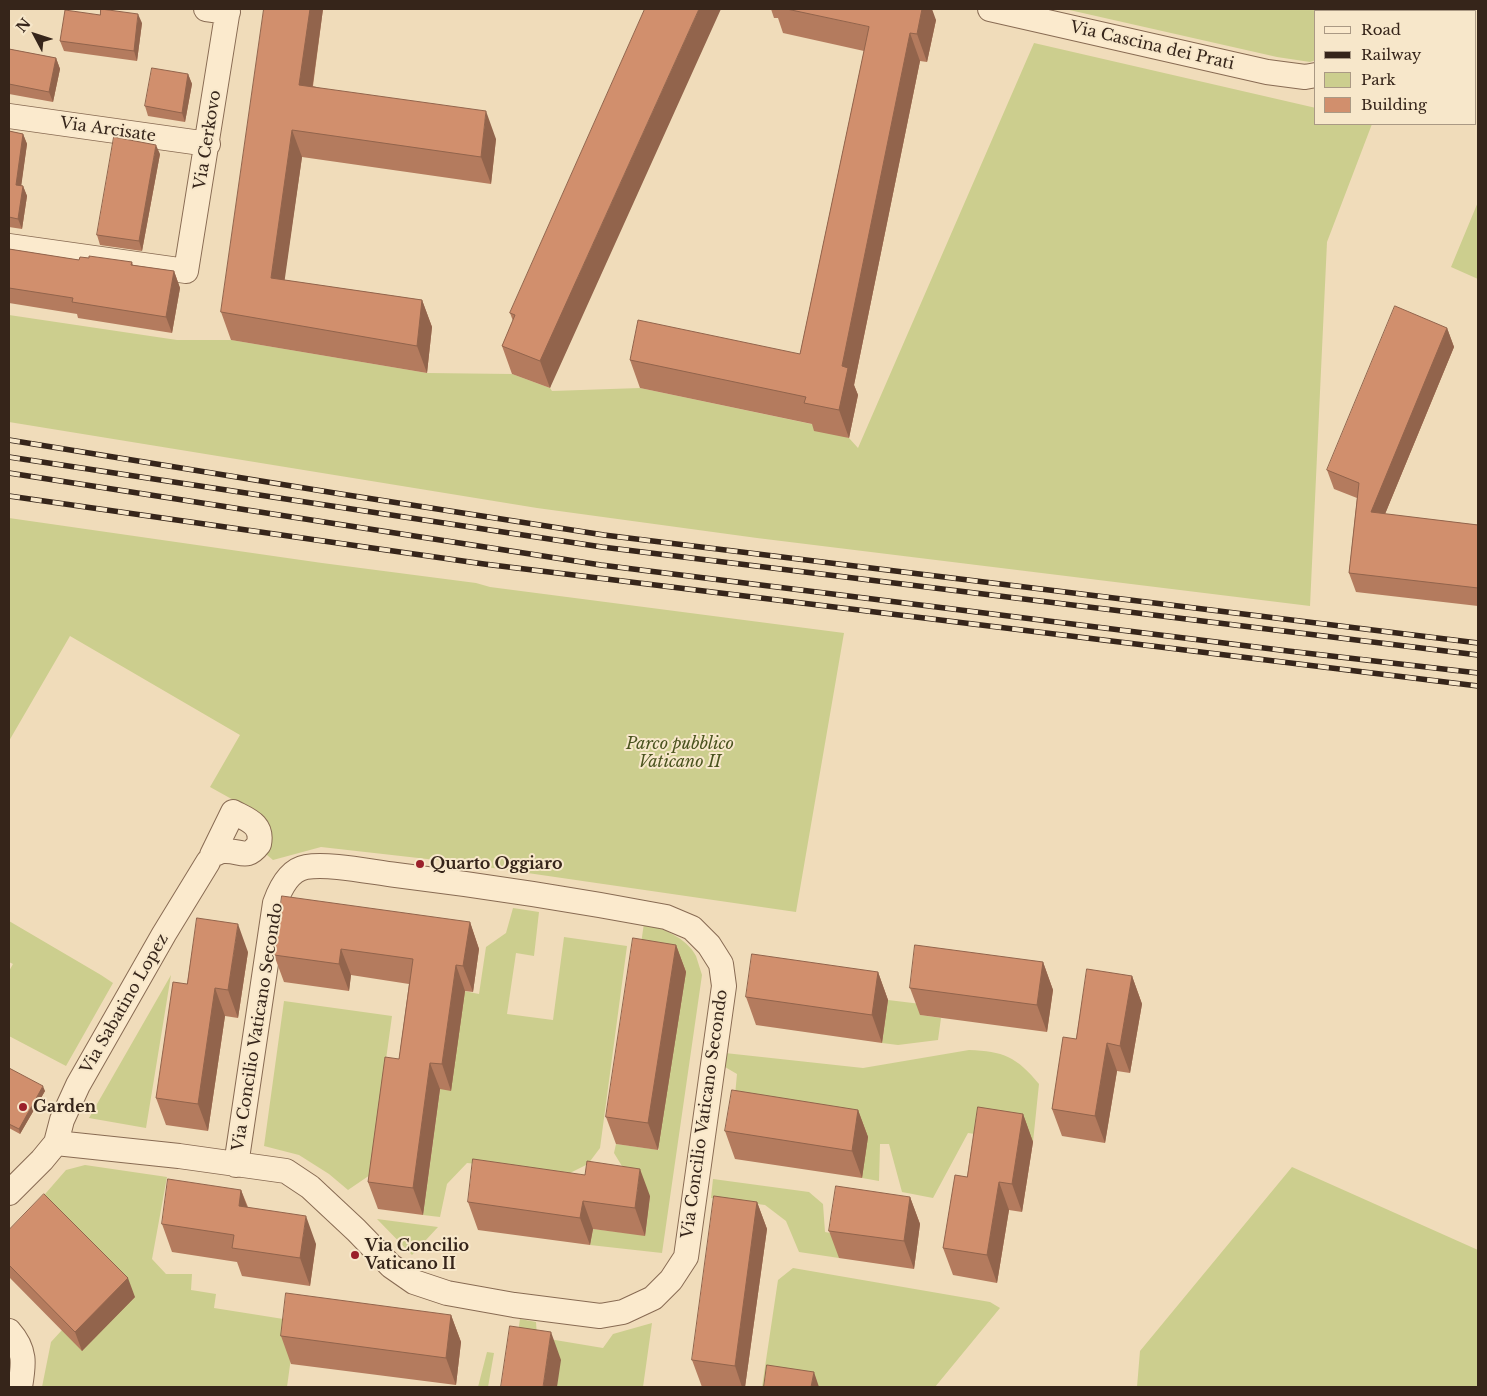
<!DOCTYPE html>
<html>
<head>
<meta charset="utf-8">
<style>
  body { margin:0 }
  #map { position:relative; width:1487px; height:1396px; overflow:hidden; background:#f0dcba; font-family:"Libre Baskerville",serif }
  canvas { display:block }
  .frame { position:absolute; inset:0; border:10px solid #36251a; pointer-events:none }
  .legend { position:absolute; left:1314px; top:10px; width:162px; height:115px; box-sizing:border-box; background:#f7e7ca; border:1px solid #aa9984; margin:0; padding:6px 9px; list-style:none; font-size:15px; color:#36251a }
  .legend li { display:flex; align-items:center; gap:10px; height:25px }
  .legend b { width:25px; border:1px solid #aa9984 }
  .north { position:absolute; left:10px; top:10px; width:50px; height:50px; -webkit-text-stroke:4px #f7e7ca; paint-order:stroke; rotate:310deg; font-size:14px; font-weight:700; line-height:20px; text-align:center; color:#36251a }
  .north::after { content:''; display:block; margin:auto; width:18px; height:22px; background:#36251a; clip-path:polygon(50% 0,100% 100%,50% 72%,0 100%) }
</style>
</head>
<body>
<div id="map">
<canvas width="1487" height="1396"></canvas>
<div class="frame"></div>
<ul class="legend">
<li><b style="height:6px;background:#fbeacd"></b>Road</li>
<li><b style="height:6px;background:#36251a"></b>Railway</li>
<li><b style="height:14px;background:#ccce8e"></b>Park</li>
<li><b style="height:14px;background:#d18f6d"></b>Building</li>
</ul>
<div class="north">N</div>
</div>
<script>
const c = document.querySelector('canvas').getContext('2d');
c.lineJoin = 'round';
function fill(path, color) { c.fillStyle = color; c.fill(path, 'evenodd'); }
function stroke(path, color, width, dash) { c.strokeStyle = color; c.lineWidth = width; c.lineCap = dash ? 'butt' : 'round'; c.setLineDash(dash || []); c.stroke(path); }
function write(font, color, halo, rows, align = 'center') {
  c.font = font + ' "Libre Baskerville",serif'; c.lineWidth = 4; c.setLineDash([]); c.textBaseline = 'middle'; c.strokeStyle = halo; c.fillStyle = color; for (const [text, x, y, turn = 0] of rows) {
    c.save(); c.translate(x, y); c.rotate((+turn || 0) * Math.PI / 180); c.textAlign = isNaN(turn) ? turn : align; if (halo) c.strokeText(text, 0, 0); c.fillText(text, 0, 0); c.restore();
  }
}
fill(new Path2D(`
  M1065,9H1380L1379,11H1316V60L1310,62L1277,57Z
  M1034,43L1316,108V124H1372L1327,242L1310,606L757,538L537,508L9,422V315L177,340H231L427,373L512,374L550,388L552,391L640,388L816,425L849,438L858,448Z
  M1478,202V279L1451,267Z
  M9,518L322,563L476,583L490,587L844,633L796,912L445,861L321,847L273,860L261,850L268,822L237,802L210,787L240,735L70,636L9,741Z
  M513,908L539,912L534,956L516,953L507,1014L553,1020L564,937L627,946L600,1148L588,1164L570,1173L467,1163L447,1184L440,1217L423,1215L440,1089L459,990L479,994L486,947L506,933Z
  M9,921L101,975L113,983L66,1066L9,1036V971L13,964L9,962Z
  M644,923C663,929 686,937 696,956C698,962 700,969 702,975L662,1253L590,1245L593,1229L645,1235L650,1196L631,1181L614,1153L616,1144L659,1150L638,965Z
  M171,975L146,1128L89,1118Z
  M888,1000L921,1004L920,1015L941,1018L938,1040L898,1045L882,1043Z
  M284,1001L392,1016L370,1175L348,1190L329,1174L299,1155L264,1146Z
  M969,1050C1003,1051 1017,1057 1039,1084L1033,1142L968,1133L933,1198L902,1192L889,1144H880L879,1181L862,1178L731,1138L737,1074L725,1067V1053L863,1068Z
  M85,1165L167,1177L152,1259L166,1274H192L191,1290L216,1294L214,1308L296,1321L287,1387H42L51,1342L62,1330L39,1201L66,1170Z
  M1292,1167L1478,1250V1387H1137L1140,1351Z
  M713,1179L809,1192L823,1204L825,1232L843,1235L839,1258L799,1252L786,1221L765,1205L711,1198Z
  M377,1219L438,1227L412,1255Z
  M793,1268L990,1302L1000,1308L935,1387H762L778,1280Z
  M520,1319L536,1322L537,1337L603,1348L613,1334L652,1323L643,1387H557L515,1353Z
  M487,1352L494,1353L488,1387H478Z`), '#ccce8e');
const minor = new Path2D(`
  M206,9L228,12
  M990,9L1267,72L1305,77L1316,75
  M1396,11V9
  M9,116L208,144
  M9,246L186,271L228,9
  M233,812C248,820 263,824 259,844C246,861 241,850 224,851C220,851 216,854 212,855Z
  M56,1143L179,1156L286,1171L310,1187L356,1230L391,1266L414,1282L447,1293L514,1305L600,1316L623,1312L653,1298L671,1280L686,1257L724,986L721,964L709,945L692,928L666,917C576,900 486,886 396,875C371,872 329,863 306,867C289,870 280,889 275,903L236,1165
  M9,1193L42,1160L56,1143L62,1120L78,1085L164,934L208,862
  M9,1331C26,1350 24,1364 20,1387`);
stroke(minor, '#886b53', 26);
stroke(minor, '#fbeacd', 24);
const rail = new Path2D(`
  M9,440L341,494L604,535L1478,643
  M9,457L602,547L1478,655
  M9,473L601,565L1288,651L1478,673
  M9,496L484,564L1478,686`);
stroke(rail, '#36251a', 5.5);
stroke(rail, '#f7e7ca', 4, [11]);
fill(new Path2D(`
  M264,9H323L313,86L496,139L491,184L302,157L284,280L422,300L432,327L427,373L231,340L221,312Z
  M645,9L550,388L512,374L502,346L513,321L510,313Z
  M771,9H922L936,20L927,62L920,61L854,385L858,395L849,438L814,431L812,424L640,388L630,360L800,354L864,51L783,33L778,18H774Z
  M142,23L137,61L64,51L60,41Z
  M9,49L56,58L60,69L53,102L9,94Z
  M188,74L192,84L185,122L148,116L145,106Z
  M9,131L23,134L27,144L21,185L23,186L27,196L22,229L9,227Z
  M160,154L142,251L100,245L97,235Z
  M9,249L79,260L89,258L132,262L133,265L174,271L180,288L172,333L78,318L77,314L9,303Z
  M1447,328L1454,347L1385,514L1478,525V606L1356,592L1349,573L1357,498L1334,489L1327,470Z
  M470,922L479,949L473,992L465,991L451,1091L440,1089L423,1215L378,1209L368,1182L399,1059L409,984L351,975L349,991L284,982L274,955Z
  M676,945L686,972L658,1150L616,1144L606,1117Z
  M248,952L238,1018L225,1016L208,1131L166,1125L156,1098L187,984Z
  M1043,962L1053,990L1047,1032L920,1015L910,988Z
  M878,972L888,1000L882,1043L756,1025L746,997Z
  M1132,976L1142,1004L1130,1073L1117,1071L1105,1143L1062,1136L1052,1109L1076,1039Z
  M9,1068L45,1091L20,1134L9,1128Z
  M858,1110L868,1137L862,1178L735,1159L725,1131Z
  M1023,1114L1033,1142L1022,1212L1009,1210L997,1283L953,1275L943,1248L967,1177Z
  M241,1190L248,1207L316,1244L310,1286L242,1276L237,1262L172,1252L162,1224Z
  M650,1196L645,1236L593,1229L590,1245L478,1230L468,1202Z
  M910,1197L920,1224L914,1269L839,1258L829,1231Z
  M757,1202L767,1229L745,1387H702L692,1360Z
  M9,1230L135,1297L82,1351L9,1277Z
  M451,1315L461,1342L456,1385L291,1364L281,1336Z`), '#b47b5e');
fill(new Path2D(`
  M310,9H323L309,112L299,85Z
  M699,9H721L550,388L540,361Z
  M922,9H932L936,20L927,62L917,34Z
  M138,14L142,23L137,61L134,51Z
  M910,33L920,61L854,385L858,395L849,438L839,410L842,366Z
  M56,58L60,69L53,102L49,92Z
  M188,74L192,84L185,122L182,113Z
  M486,111L496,139L491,184L481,157Z
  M292,130L302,157L281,306L271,278Z
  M23,134L27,144L20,195L16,185Z
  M156,145L160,154L142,251L139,241Z
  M23,186L27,196L22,229L18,219Z
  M174,271L180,288L172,333L166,317Z
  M422,300L432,327L427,373L417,346Z
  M1447,328L1454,347L1378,531L1371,512Z
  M470,922L479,949L473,992L463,966Z
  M238,924L248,952L238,1018L228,990Z
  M676,945L686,972L658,1150L648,1123Z
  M341,949L351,975L349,991L339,964Z
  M1043,962L1053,990L1047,1032L1037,1005Z
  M456,965L465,991L451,1091L442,1064Z
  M878,972L888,1000L882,1043L872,1015Z
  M1132,976L1142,1004L1130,1073L1120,1046Z
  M215,988L225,1016L208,1131L198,1104Z
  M1107,1043L1117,1071L1105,1143L1095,1116Z
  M430,1063L440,1089L423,1215L413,1188Z
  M43,1086L45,1091L20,1134L19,1129Z
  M858,1110L868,1137L862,1178L852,1151Z
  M1023,1114L1033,1142L1022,1212L1012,1184Z
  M640,1169L650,1196L645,1236L635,1208Z
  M999,1182L1009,1210L997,1283L987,1255Z
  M241,1190L251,1218L239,1206Z
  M910,1197L920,1224L914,1269L904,1241Z
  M583,1201L593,1229L590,1245L580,1218Z
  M757,1202L767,1229L745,1387H742L735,1366Z
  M306,1216L316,1244L310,1286L300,1258Z
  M128,1278L135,1297L82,1351L75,1332Z
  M451,1315L461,1342L456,1385L446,1358Z
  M551,1332L561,1360L557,1387H543Z
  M814,1372L819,1387H811Z`), '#92644c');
const building = new Path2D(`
  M101,9L138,14L134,51L60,41L65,10L100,15Z
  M264,9H310L299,85L486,111L481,157L292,130L271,278L422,300L417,346L221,312Z
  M645,9H699L540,361L502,346L515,315L510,313Z
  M787,9H922L917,34L910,33L842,366L848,368L839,410L804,403L806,397L630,360L638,320L800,354L869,27Z
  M9,49L56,58L49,92L9,84Z
  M152,68L188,74L182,113L145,106Z
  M9,131L23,134L16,185L23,186L18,219L9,217Z
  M114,137L156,145L139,241L97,235Z
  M9,249L79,260L80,257L89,258V256L132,262L131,265L174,271L166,317L72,302L73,298L9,288Z
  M1395,306L1447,328L1371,512L1478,525V588L1349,573L1359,483L1327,470Z
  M282,896L470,922L463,966L456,965L442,1064L430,1063L413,1188L368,1182L385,1057L399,1059L413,959L341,949L339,964L274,955Z
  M197,918L238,924L228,990L215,988L198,1104L156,1098L173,982L187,984Z
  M633,938L676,945L648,1123L606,1117Z
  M915,945L1043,962L1037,1005L910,988Z
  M752,954L878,972L872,1015L746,997Z
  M1087,969L1132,976L1120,1046L1107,1043L1095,1116L1052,1109L1063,1037L1076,1039Z
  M9,1068L43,1086L19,1129L9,1124Z
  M732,1090L858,1110L852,1151L725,1131Z
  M978,1107L1023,1114L1012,1184L999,1182L987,1255L943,1248L955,1175L967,1177Z
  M473,1159L585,1175L587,1161L640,1169L635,1208L583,1201L580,1218L468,1202Z
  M168,1179L241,1190L239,1206L306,1216L300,1258L232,1248L234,1235L162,1224Z
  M836,1186L910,1197L904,1241L829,1231Z
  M44,1194L128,1278L75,1332L9,1265V1230Z
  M714,1196L757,1202L735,1366L692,1360Z
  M286,1293L451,1315L446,1358L281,1336Z
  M510,1326L551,1332L543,1387H501Z
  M767,1365L814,1372L811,1387H764Z`);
fill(building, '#d18f6d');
stroke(building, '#92644c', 1);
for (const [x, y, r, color] of [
  [420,864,5,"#9b202a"],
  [23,1107,5,"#9b202a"],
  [355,1255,5,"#9b202a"]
]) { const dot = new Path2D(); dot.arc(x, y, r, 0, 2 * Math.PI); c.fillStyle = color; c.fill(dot); stroke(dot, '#f7e7ca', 2); }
write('16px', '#36251a', '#f7e7ca', [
  ["Via Cascina dei Prati",1152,46,13],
  ["Via Arcisate",108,130,8],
  ["Via Cerkovo",208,140,-81],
  ["Via Sabatino Lopez",125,1004,-60],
  ["Via Concilio Vaticano Secondo",258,1027,-81],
  ["Via Concilio Vaticano Secondo",705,1114,-82]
]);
write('italic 16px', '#4a531f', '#f7e7ca', [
  ["Parco pubblico",680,744],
  ["Vaticano II",680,762]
]);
write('bold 16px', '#36251a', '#f7e7ca', [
  ["Quarto Oggiaro",430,864],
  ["Garden",33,1107],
  ["Via Concilio",365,1246],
  ["Vaticano II",365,1264]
], 'left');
</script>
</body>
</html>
